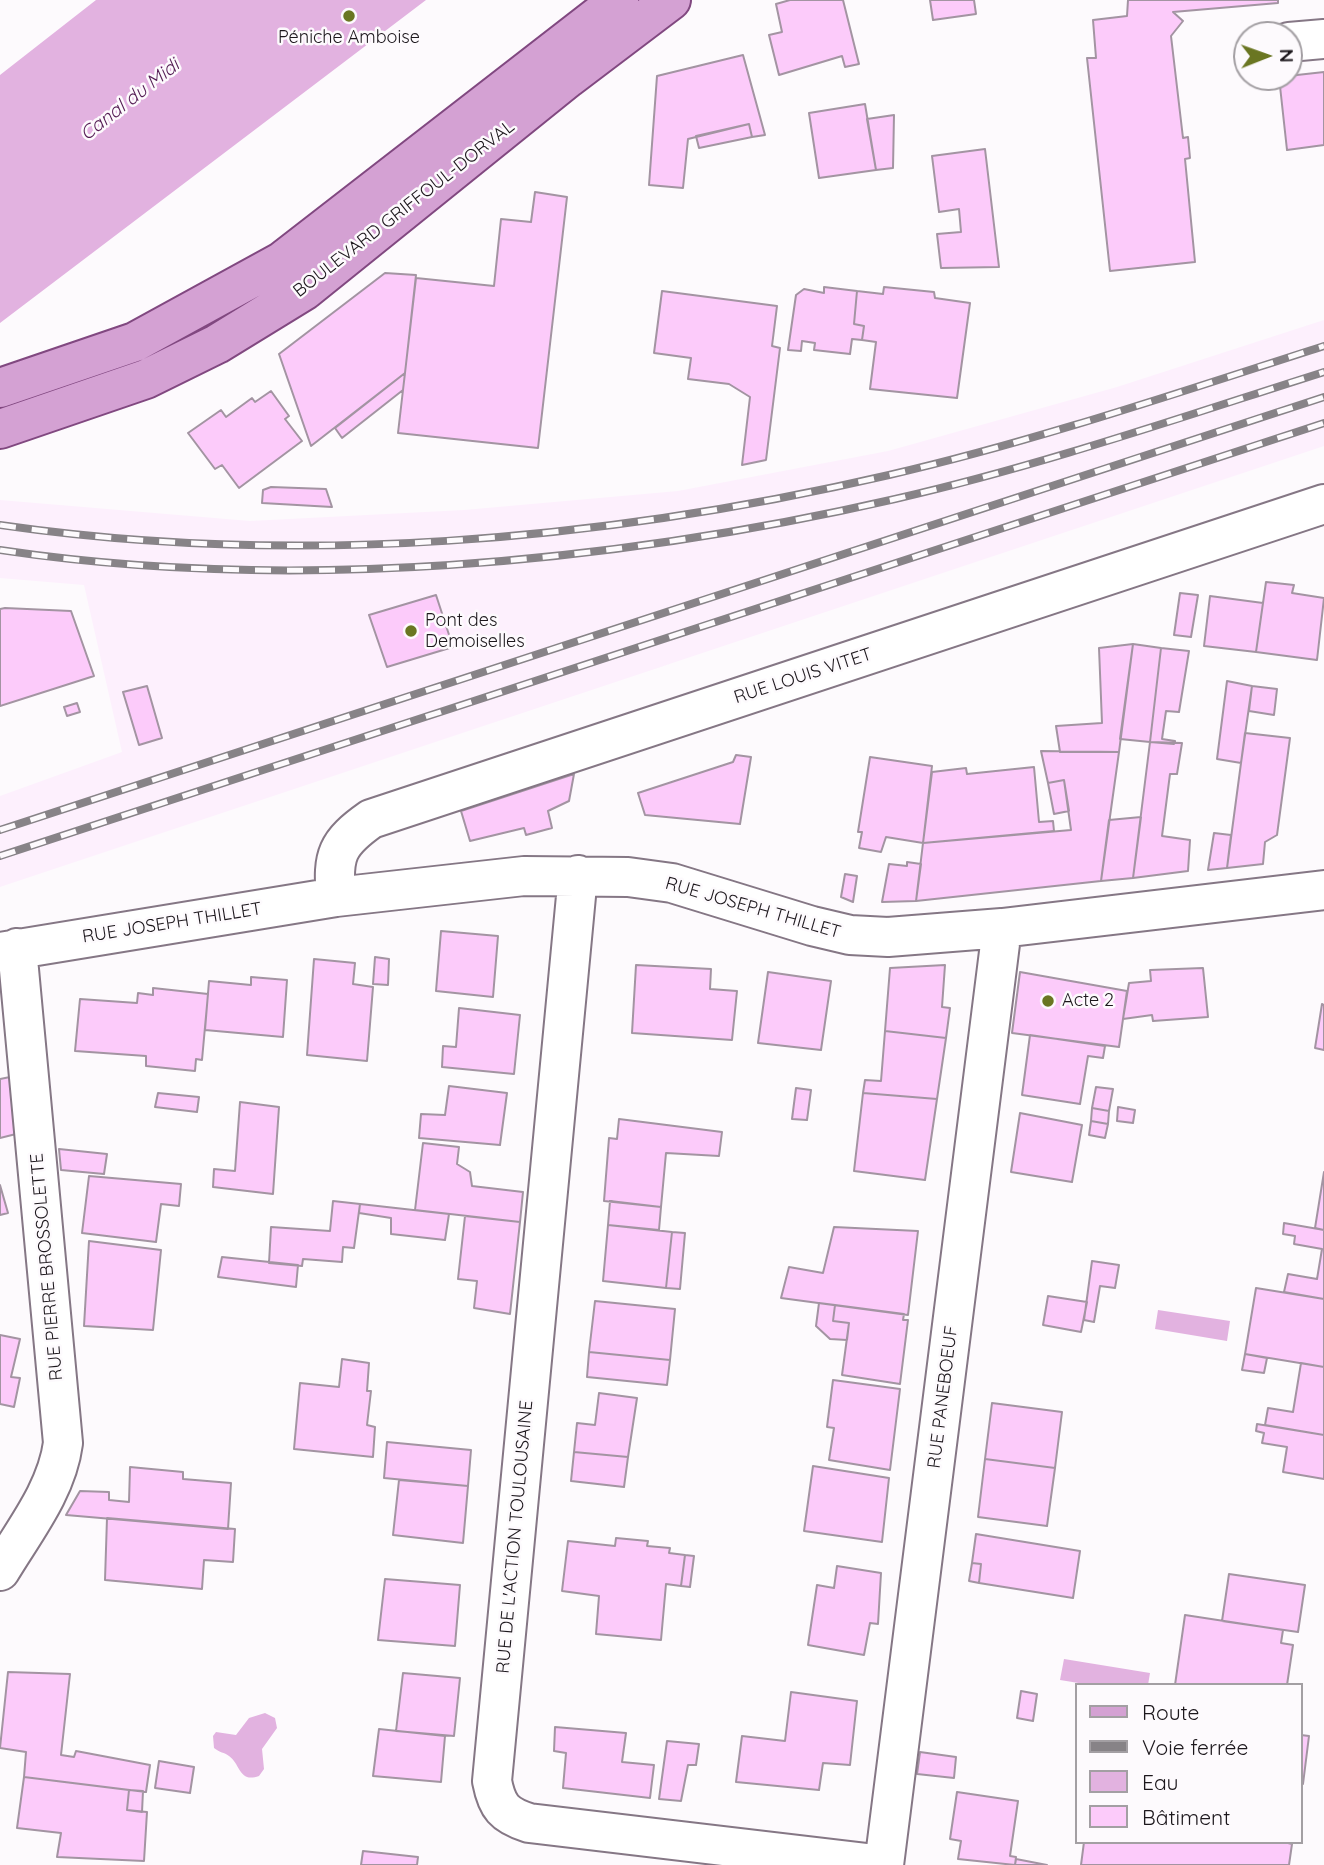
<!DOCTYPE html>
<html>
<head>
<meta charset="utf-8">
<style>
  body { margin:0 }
  #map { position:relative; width:1324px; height:1865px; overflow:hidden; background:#fdfafd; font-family:Quicksand,sans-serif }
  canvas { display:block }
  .legend { position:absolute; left:1075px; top:1683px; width:228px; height:161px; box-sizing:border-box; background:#fdfafd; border:2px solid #a39fa3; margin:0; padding:9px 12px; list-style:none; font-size:21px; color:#1c171c }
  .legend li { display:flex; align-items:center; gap:14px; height:35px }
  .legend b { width:35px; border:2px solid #a39fa3 }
  .north { position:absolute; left:1233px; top:21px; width:70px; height:70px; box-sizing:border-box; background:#fdfafd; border:2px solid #a39fa3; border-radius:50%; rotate:89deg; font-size:19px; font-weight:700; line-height:28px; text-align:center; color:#1c171c }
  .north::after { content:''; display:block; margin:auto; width:24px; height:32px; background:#6a7622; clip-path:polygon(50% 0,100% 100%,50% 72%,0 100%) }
</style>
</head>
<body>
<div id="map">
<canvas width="1324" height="1865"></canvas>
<ul class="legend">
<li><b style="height:9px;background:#d4a1d3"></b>Route</li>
<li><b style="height:9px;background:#878387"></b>Voie ferrée</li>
<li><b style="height:19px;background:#e2b2e0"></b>Eau</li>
<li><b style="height:19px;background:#fccbfa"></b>Bâtiment</li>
</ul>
<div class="north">N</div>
</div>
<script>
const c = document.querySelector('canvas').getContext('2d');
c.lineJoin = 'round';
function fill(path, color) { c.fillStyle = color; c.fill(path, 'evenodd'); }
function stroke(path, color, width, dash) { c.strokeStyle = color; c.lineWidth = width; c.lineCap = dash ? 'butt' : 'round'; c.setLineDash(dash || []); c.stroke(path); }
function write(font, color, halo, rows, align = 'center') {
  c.font = font + ' Quicksand,sans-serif'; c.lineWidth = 5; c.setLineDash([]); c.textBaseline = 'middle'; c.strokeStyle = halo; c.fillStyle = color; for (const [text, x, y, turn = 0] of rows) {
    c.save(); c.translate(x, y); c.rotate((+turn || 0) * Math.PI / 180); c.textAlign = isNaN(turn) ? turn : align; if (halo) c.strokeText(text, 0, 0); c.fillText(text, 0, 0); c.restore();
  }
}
fill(new Path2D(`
  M1324,320V446L0,887V796L122,752L84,585L0,578V500L250,521L464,510L678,491L888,451L1117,387Z`), '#fdf0fd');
fill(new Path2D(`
  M96,0H426L0,323V75Z
  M1158,1310L1230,1321L1227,1341L1155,1329Z
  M1064,1659L1150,1673L1148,1685H1091L1060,1680Z
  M265,1713L275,1718L277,1728L262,1749L264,1769L259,1776C239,1783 241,1765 229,1756C224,1752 220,1753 214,1748L213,1736L216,1732L236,1735L249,1718Z`), '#e2b2e0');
const building = new Path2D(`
  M790,0H843L859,64L845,67L842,56L779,75L769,35L782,32L776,4Z
  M930,0H974L976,14L933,20Z
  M1128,0H1278V3L1173,12L1183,21L1171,36L1183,138L1188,137L1190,158L1185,159L1195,262L1110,271L1087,58H1096L1093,20L1127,16Z
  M743,55L765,135L752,137L749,124L688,139L683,188L649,185L657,76Z
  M1324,72V145L1287,150L1279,77Z
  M865,104L876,170L819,178L809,113Z
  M894,115L893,168L876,170L867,119Z
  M749,124L752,137L699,148L696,136Z
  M985,149L999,267L941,268L937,234L961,232L959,209L939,212L932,156Z
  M535,192L567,197L538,448L398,433L416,278L494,286L501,219L531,222Z
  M385,273L416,275L405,373L311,446L279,354Z
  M824,287L857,291L854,324L864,326L862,340L852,339L850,354L814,350L815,343L802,341L801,351L788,350L796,295L804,289L824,293Z
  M884,287L934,292L935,298L970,303L957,398L870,389L876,342L862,340L864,326L854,324L857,291L883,294Z
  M662,291L777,306L772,346L780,348L766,460L742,465L750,397L729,384L688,379L691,358L654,353Z
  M405,373L403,390L342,438L335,428Z
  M271,391L289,416L285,419L302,441L239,488L222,465L215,469L188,433L221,410L226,417L252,398L255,402Z
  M271,487L326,489L332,507L262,503L263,490Z
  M1266,582L1294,585L1292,593L1324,598L1317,660L1256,652Z
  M1180,593L1198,595L1191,637L1174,635Z
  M436,595L453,647L387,667L369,615Z
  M1210,596L1263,603L1256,652L1204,646Z
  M5,608L71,611L94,676L0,706V609Z
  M1133,644L1161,648L1150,742L1120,739Z
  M1133,644L1119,752H1060L1056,726L1102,723L1099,648Z
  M1161,648L1189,651L1179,712L1166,711L1162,739L1175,741L1174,744L1150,742Z
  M1227,681L1252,686L1241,763L1217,759Z
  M147,686L162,738L139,745L123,692Z
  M1252,686L1277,689L1274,715L1249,711Z
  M77,703L80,712L67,716L64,707Z
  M1245,733L1290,738L1277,835L1265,842L1263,864L1227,868Z
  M1150,742L1182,743L1177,774H1170L1162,836L1190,840L1188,871L1133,878Z
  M1041,751L1119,752L1101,881L916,901L923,843L1071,830L1064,780L1048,783Z
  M736,755L751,757L740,824L645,815L638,793L733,762Z
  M870,757L932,766L923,843L886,837L881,852L859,848L862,832H858Z
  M1034,767L1039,822L1053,821L1054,831L923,843L932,772L966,768L967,774Z
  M574,774L569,801L548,811L552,828L526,835L524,828L470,841L461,811Z
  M1064,780L1069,811L1054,814L1048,783Z
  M1141,817L1133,878L1101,881L1109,820Z
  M1214,833L1231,835L1227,868L1208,870Z
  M907,862L921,864L916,901L882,902L889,864L907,866Z
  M845,874L857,876L853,902L841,897Z
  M441,931L498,936L493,997L436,991Z
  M375,957L389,959L388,985L373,984Z
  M314,959L355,963L353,984L373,987L367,1061L307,1055Z
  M636,965L711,969L710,989L737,991L732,1040L632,1033Z
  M945,965L942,1007L950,1008L946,1038L885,1031L890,968Z
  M1203,968L1208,1017L1153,1021L1152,1015L1123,1019L1129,983L1151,981L1150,970Z
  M768,972L831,981L821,1050L758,1043Z
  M1020,972L1127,991L1119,1047L1012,1033Z
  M251,977L287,980L283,1037L205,1030L209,981L251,985Z
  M153,988L208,994L202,1060L196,1059L195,1071L146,1066V1056L75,1051L80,999L137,1003L138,993L153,995Z
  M1322,1004L1324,1005V1050L1315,1048Z
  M459,1008L520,1015L514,1074L442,1067L443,1046L456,1047Z
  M885,1031L946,1038L937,1099L863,1093L865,1080L881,1081Z
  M1030,1035L1105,1046L1103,1058L1088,1056L1080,1104L1022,1095Z
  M10,1077L16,1134L0,1138V1079Z
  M449,1086L507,1093L500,1145L419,1138L421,1114L445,1115Z
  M1096,1087L1113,1089L1109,1111L1092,1108Z
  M796,1088L811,1090L807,1120L792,1119Z
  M158,1093L199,1097L197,1112L155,1107Z
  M863,1093L937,1099L925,1180L854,1171Z
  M240,1102L279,1107L273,1194L213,1187L214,1169L235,1171Z
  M1118,1107L1135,1110L1133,1123L1117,1121Z
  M1092,1108L1109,1111L1108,1124L1091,1121Z
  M1020,1113L1082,1125L1072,1182L1011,1172Z
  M619,1119L722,1132L719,1156L666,1153L661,1207L604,1201L609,1138L617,1139Z
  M1091,1121L1108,1124L1105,1138L1089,1135Z
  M423,1143L459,1147L457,1164L470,1172L472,1186L523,1192L520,1222L415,1210Z
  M59,1149L107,1154L104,1174L61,1170Z
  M1324,1172V1230L1315,1228Z
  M89,1176L181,1184L179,1206L161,1204L156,1242L82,1233Z
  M0,1185L8,1213L0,1215Z
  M333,1201L360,1204L354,1248L343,1247L342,1262L303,1259L302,1266L269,1263L271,1227L330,1231Z
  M610,1201L661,1207L659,1230L608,1225Z
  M360,1204L449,1214L445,1240L391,1234V1218L359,1213Z
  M465,1216L520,1222L510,1314L474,1308L477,1281L458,1279Z
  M1284,1223L1324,1230V1299L1284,1292L1288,1274L1317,1279L1322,1249L1294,1244L1295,1236L1283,1234Z
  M608,1225L672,1232L666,1288L603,1281Z
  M834,1227L918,1231L908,1315L781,1298L789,1267L823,1273Z
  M672,1232L685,1233L680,1289L666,1288Z
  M89,1241L161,1250L153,1330L84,1326Z
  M222,1257L298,1265L296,1287L218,1277Z
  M1092,1261L1119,1265L1115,1288L1100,1286L1094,1322L1084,1320Z
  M1256,1288L1324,1299V1367L1245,1354Z
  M1048,1296L1087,1302L1081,1332L1043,1325Z
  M595,1301L675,1309L670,1360L589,1352Z
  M819,1303L835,1305L833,1321L849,1323L847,1340L830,1339L816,1326Z
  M835,1305L904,1314L903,1320H908L900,1384L842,1375L849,1323L833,1321Z
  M0,1335L20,1339L11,1377L20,1378L14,1407L0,1404Z
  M589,1352L670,1360L667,1385L587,1377Z
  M1245,1354L1267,1358L1264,1373L1242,1370Z
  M342,1359L369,1363L367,1391H371L367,1425L375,1427L373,1457L294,1449L300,1383L339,1387Z
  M1301,1363L1324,1367V1435L1265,1425L1268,1408L1293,1412Z
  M833,1380L900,1389L890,1470L829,1460L834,1428L827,1427Z
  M599,1393L637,1398L628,1457L574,1452L577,1423L595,1425Z
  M992,1403L1062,1412L1055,1468L985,1459Z
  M1257,1424L1324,1435V1479L1283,1472L1287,1447L1262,1443L1264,1433L1256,1431Z
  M387,1442L471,1450L468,1486L384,1478Z
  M574,1452L628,1457L624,1487L571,1481Z
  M985,1459L1055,1468L1047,1526L978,1517Z
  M813,1466L889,1478L882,1542L804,1531Z
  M130,1467L183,1472V1479L231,1483L228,1529L66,1515L80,1491L109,1492V1500L129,1502Z
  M399,1480L468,1486L463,1543L393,1535Z
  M107,1518L235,1529L233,1562L204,1560L202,1589L105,1580Z
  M976,1534L1080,1551L1073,1598L979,1583L981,1564L972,1563Z
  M616,1538L648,1541L647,1546L670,1548L669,1553L685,1555L681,1586L666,1584L661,1640L596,1634L599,1596L562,1591L568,1541L615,1546Z
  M685,1555L694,1556L690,1587L681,1586Z
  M972,1563L981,1564L979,1583L969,1581Z
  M837,1566L881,1573L878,1624L870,1623L864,1655L808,1645L817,1585L834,1588Z
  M1229,1574L1305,1585L1298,1632L1222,1621Z
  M385,1579L460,1585L455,1646L378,1640Z
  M1185,1615L1283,1630L1281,1643L1293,1645L1287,1685H1175Z
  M8,1672L70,1674L61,1755L74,1757L76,1751L150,1765L146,1792L24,1777L26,1752L0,1748Z
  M403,1673L460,1678L454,1736L396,1731Z
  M1021,1691L1037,1694L1033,1721L1017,1718Z
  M791,1692L857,1701L850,1765L823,1763L819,1790L736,1782L742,1736L785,1741Z
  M555,1727L626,1733L622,1762L654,1765L650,1798L563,1788L566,1753L554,1751Z
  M379,1729L445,1736L441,1782L373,1776Z
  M1301,1735L1309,1736L1303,1784L1301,1783Z
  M667,1741L699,1744L696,1765H688L681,1801L659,1799Z
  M920,1752L956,1757L954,1778L917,1774Z
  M159,1761L194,1767L190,1793L155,1788Z
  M24,1777L129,1790L127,1810L147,1812L144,1861L57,1857L61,1833L17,1828Z
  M129,1790L143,1791L142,1812L127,1810Z
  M957,1792L1018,1801L1010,1856L1016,1857L1015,1865L958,1859L961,1841L950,1839Z
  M1084,1842H1284L1292,1844L1289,1865H1081Z
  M363,1851L418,1857L417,1865H361Z
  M1016,1859L1047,1865H1015Z`);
fill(building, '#fccbfa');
stroke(building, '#a394a2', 2);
const street = new Path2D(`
  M1289,42L1324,39
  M578,875L492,1781C497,1807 504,1815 529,1823L884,1865
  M336,897C332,855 337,843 371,819L1324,504
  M0,952L336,897L524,876L628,877L672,883L812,926L850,935L888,937L1002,928L1324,890
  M0,1571C24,1531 57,1490 63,1443L17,948
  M884,1865L1002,928`);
const primary = new Path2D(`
  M0,388L135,342L281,262L619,0
  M0,429L146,379L217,344L305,290L568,78L671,0`);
stroke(street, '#857785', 42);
stroke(primary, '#814880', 42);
stroke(street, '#fff', 38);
stroke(primary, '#d4a1d3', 38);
const rail = new Path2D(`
  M0,525C294,567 600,542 889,475C1036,441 1180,392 1324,346
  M0,550C289,593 611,564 895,499C1040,466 1182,417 1324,372
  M0,830L1324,397
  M0,856L1324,423`);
stroke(rail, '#878387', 8);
stroke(rail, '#fdfafd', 5, [16]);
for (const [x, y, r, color] of [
  [349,16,7,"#6a7622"],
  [411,631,7,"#6a7622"],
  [1048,1001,7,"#6a7622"]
]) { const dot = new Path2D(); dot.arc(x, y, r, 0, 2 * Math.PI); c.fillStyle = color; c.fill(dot); stroke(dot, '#fdfafd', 2.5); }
write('18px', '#1c171c', '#fdfafd', [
  ["Péniche Amboise",349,38,"center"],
  ["Pont des",425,621],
  ["Demoiselles",425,642],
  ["Acte 2",1062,1001]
], 'left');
write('18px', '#1c171c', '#fdfafd', [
  ["BOULEVARD GRIFFOUL-DORVAL",404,209,-38],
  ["RUE LOUIS VITET",803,676,-18],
  ["RUE JOSEPH THILLET",753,908,16],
  ["RUE JOSEPH THILLET",172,923,-9],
  ["RUE PIERRE BROSSOLETTE",47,1267,-95],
  ["RUE PANEBOEUF",943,1397,-83],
  ["RUE DE L'ACTION TOULOUSAINE",515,1537,-85]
]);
write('italic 19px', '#531b53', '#fdfafd', [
  ["Canal du Midi",130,100,-38]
]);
</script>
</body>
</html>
